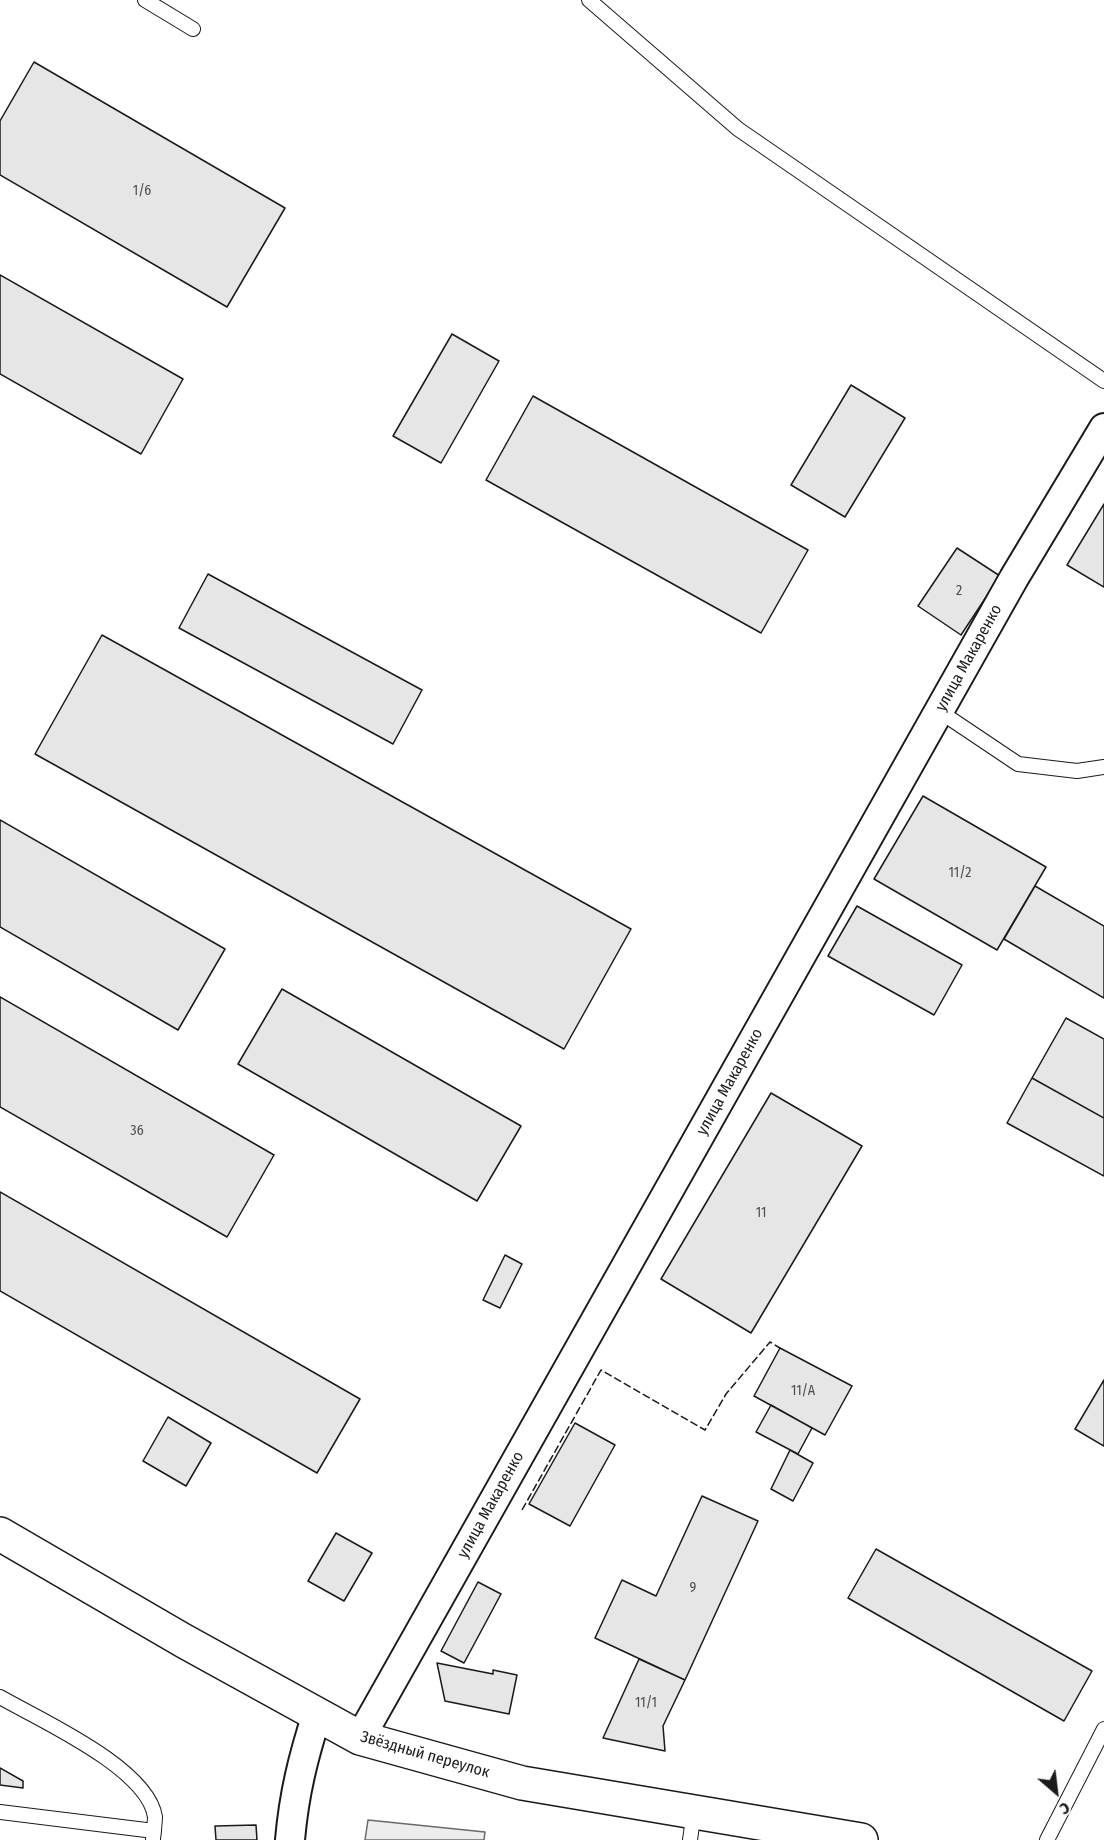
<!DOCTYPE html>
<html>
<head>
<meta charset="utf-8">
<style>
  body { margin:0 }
  #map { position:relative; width:1104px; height:1840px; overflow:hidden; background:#fff; font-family:"Fira Sans Condensed",sans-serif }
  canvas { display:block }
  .north { position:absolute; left:1026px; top:1762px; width:60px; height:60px; -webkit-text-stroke:4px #fff; paint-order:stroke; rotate:152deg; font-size:16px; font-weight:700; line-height:24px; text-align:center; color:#1a1a1a }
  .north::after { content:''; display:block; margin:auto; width:21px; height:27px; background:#1a1a1a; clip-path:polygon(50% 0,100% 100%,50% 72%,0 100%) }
</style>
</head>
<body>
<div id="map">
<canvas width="1104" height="1840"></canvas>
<div class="north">С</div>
</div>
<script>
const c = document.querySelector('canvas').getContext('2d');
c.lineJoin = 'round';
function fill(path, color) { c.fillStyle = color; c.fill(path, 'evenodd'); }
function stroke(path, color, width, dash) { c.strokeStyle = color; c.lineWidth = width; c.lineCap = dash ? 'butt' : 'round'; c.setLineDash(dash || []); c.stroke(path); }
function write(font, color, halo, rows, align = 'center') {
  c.font = font + ' "Fira Sans Condensed",sans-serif'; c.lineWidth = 4.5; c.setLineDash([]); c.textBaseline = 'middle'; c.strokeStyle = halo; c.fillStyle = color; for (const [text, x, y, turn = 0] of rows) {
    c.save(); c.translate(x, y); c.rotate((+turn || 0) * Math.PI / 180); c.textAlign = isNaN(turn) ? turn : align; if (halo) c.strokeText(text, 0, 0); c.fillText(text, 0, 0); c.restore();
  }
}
const parking = new Path2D(`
  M368,1820L485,1832L484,1840H365Z`);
fill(parking, '#ededed');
stroke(parking, '#6a6a6a', 1.5);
const building = new Path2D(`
  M34,62L285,208L227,307L0,175V121Z
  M0,275L183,379L141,454L0,374Z
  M452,334L499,361L441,463L393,436Z
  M851,385L905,418L845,517L791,485Z
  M533,396L808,550L761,633L486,480Z
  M1104,504V587L1067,565Z
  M957,548L1000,576L961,635L918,606Z
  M208,574L422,690L393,744L179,628Z
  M102,635L631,929L564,1049L35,754Z
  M923,796L1046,867L997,950L874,879Z
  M0,820L225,949L178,1030L0,927Z
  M1035,886L1104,926V998L1004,939Z
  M857,906L962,965L934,1015L828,956Z
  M282,989L521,1126L477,1201L238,1064Z
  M0,997L274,1155L227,1237L0,1107Z
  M1066,1018L1104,1039V1118L1032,1078Z
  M1032,1078L1104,1118V1176L1007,1123Z
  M771,1093L862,1146L751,1333L661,1279Z
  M0,1192L360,1399L317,1473L0,1291Z
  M505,1255L522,1264L500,1308L483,1300Z
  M780,1348L852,1386L825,1435L754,1396Z
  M1104,1380V1446L1075,1429Z
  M771,1405L812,1428L798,1454L756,1432Z
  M168,1417L211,1443L186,1486L143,1461Z
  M575,1423L615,1445L570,1526L529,1504Z
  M790,1450L813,1463L793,1501L771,1489Z
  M702,1496L758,1521L685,1680L595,1638L622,1580L656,1596Z
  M336,1533L372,1553L344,1601L308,1581Z
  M876,1549L1092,1671L1064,1721L848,1598Z
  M478,1582L501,1594L464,1663L441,1651Z
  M639,1659L685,1680L663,1726L665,1751L603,1738Z
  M437,1663L493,1674V1670L517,1675L509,1714L445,1701Z
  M0,1768L23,1781V1788L0,1785Z
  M256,1825L257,1840H216L215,1826Z`);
fill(building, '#e6e6e6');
stroke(building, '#1a1a1a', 1.5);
const lane = new Path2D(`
  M145,0L193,29
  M589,0L738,129L1104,381
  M939,711L1018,764L1077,771L1104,767
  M0,1697C40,1720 148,1768 155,1817C155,1821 154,1827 154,1831
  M0,1812L154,1831L153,1839
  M690,1840L694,1811
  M1047,1840L1104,1729`);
const street = new Path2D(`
  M360,1738L1014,578L1104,428
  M290,1840C294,1794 303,1758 317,1714`);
const secondary = new Path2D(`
  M0,1534L184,1641L360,1738L522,1783L861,1840`);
stroke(lane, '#1a1a1a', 16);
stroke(street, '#1a1a1a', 32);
stroke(secondary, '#1a1a1a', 36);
stroke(lane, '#fff', 14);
stroke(street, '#fff', 28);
stroke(secondary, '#fff', 33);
stroke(new Path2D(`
  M522,1510L601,1370L705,1430L726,1394L770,1342L780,1348`), '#1a1a1a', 1.5, [8, 3]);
write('14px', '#4d4d4d', null, [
  ["1/6",142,191],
  ["2",959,591],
  ["11/2",960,873],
  ["36",137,1131],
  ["11",761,1213],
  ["11/А",803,1391],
  ["9",693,1588],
  ["11/1",646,1703]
]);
write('16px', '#1a1a1a', '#fff', [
  ["улица Макаренко",969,658,-61],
  ["улица Макаренко",730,1082,-61],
  ["улица Макаренко",491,1505,-61],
  ["Звёздный переулок",425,1755,16]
]);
</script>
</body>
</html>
